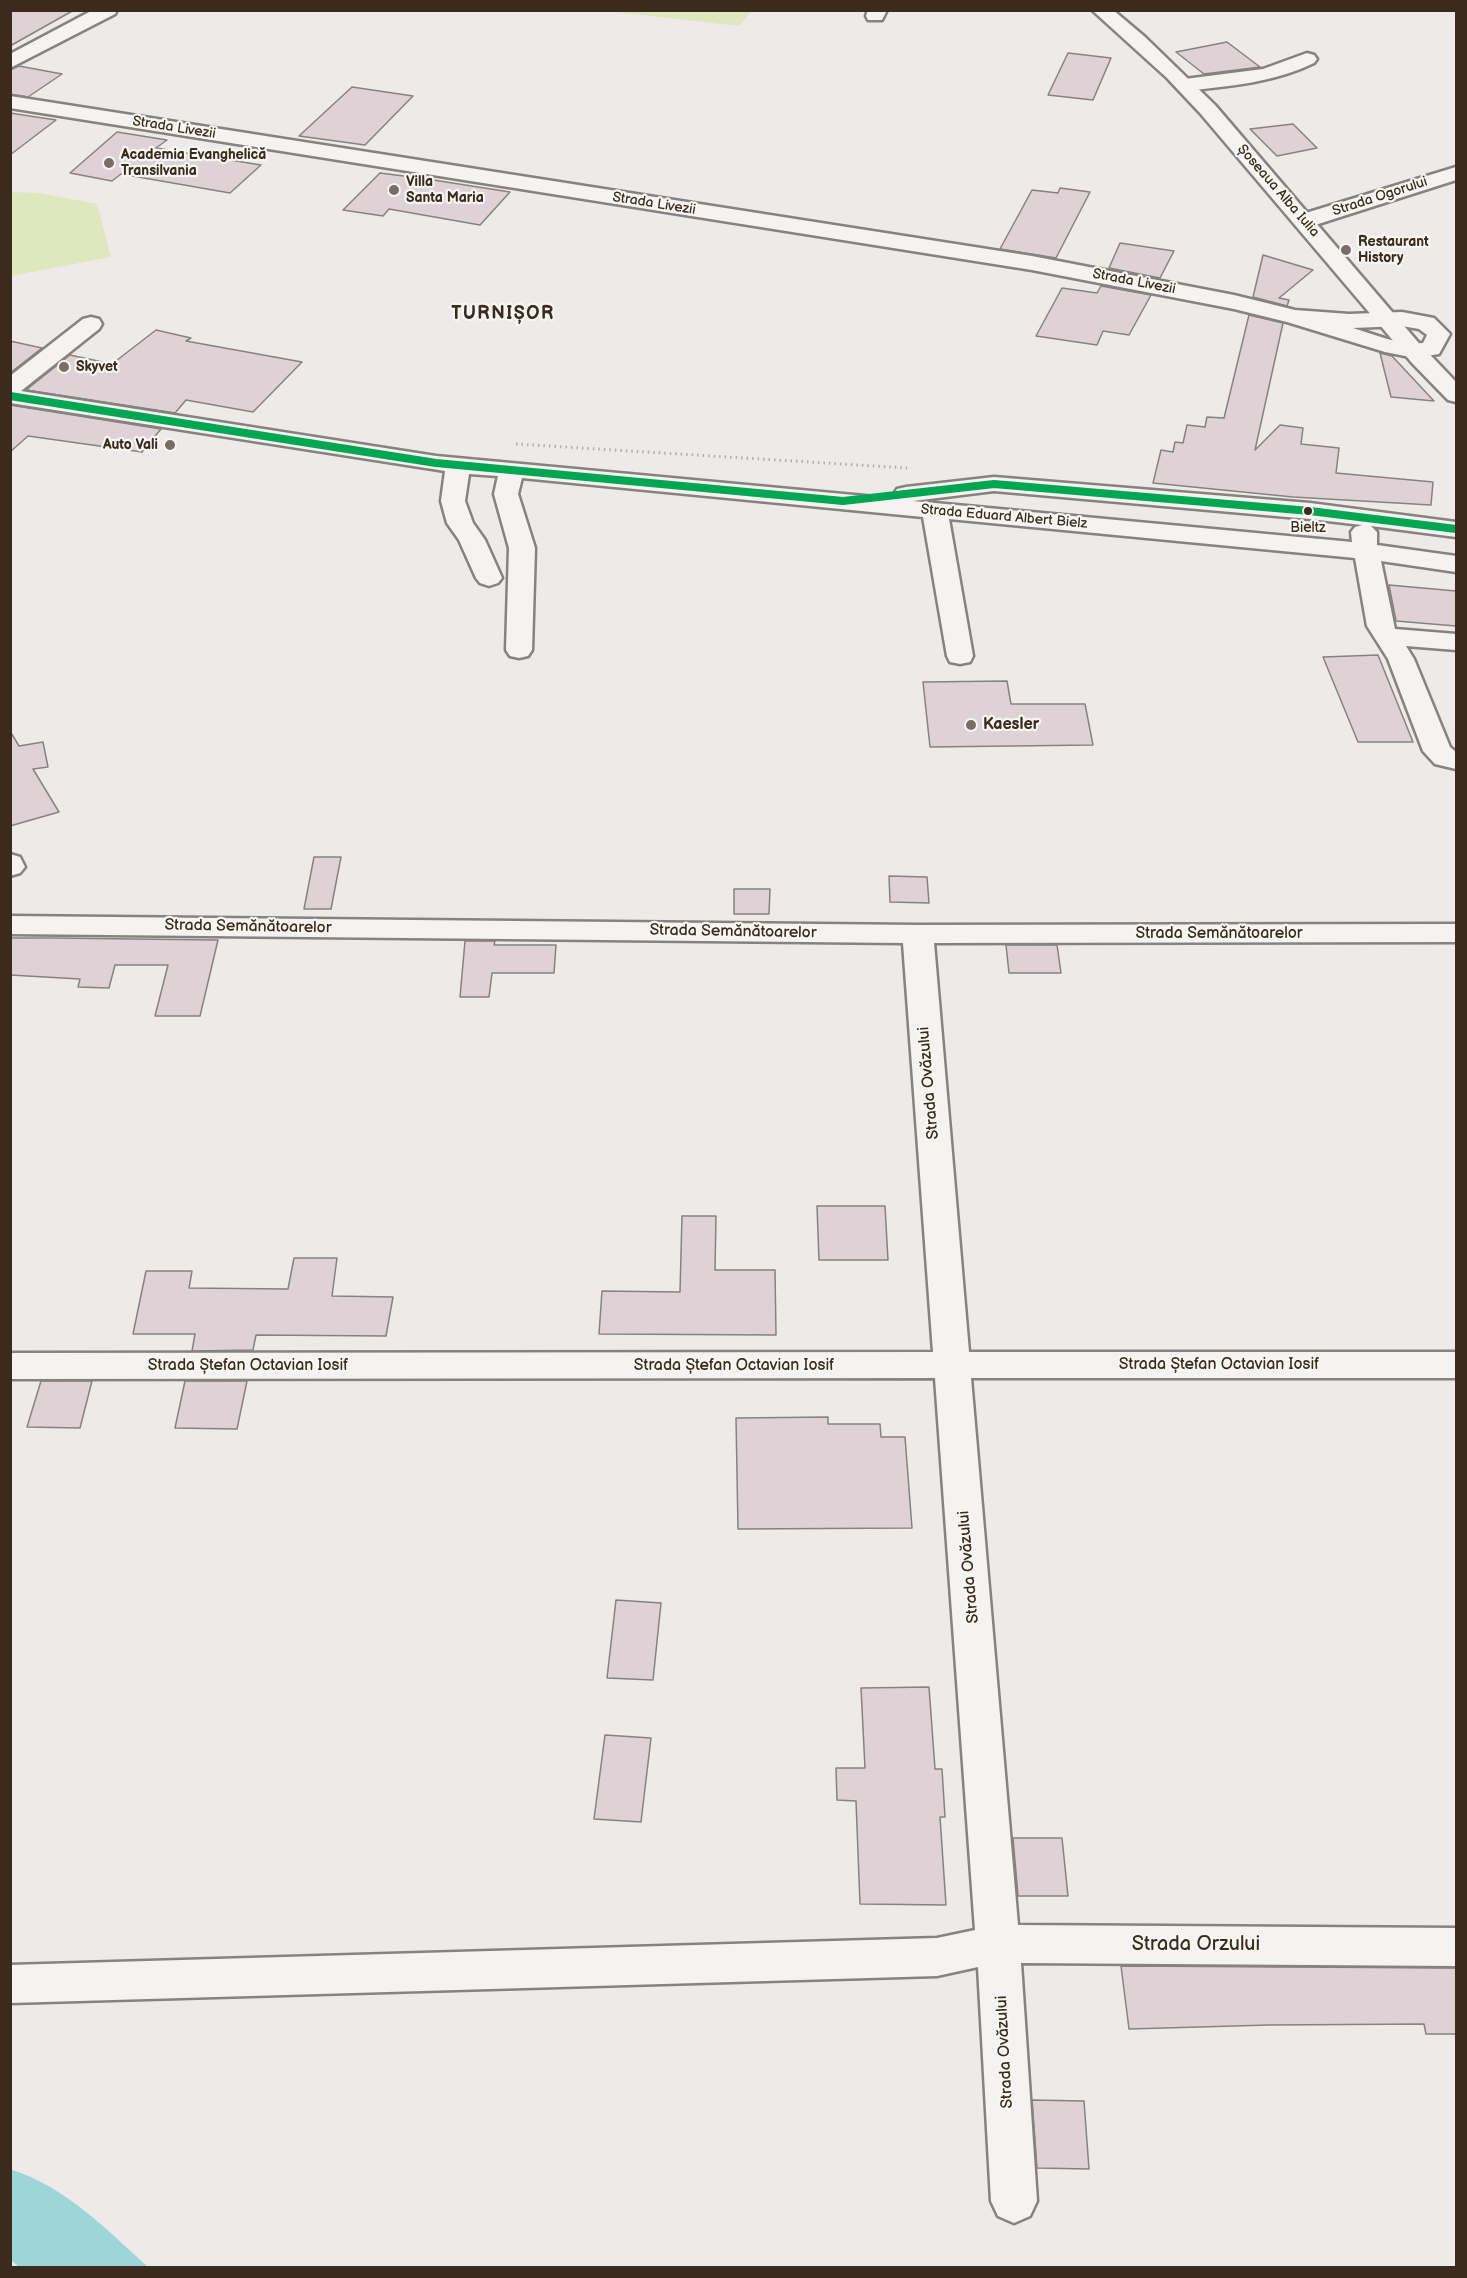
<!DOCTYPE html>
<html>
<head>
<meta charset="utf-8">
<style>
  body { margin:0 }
  #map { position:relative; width:1467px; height:2278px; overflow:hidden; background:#efeaea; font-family:"Balsamiq Sans",sans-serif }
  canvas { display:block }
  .frame { position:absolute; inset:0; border:12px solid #3b2a1e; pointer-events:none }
</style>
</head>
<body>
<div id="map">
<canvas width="1467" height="2278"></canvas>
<div class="frame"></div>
</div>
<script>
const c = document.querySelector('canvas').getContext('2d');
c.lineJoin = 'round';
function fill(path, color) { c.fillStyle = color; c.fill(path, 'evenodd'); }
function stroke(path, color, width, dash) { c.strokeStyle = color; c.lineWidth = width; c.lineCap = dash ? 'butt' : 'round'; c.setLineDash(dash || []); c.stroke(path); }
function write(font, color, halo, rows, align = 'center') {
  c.font = font + ' "Balsamiq Sans",sans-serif'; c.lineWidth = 4.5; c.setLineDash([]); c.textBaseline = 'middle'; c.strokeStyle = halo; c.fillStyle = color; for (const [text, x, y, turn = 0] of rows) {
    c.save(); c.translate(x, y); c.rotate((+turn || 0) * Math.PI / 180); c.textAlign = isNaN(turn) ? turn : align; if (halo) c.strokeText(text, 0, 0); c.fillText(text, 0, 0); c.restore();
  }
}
fill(new Path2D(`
  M606,11L752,10V11L739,26Z
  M11,192L39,193L97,204L111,257L11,276Z`), '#dee7bd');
fill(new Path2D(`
  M10,2169C66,2187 106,2229 148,2267H19L11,2260Z`), '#9ed5d9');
const building = new Path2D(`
  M10,10H74L10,46Z
  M1227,42L1260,67L1204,74L1176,52Z
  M1068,53L1111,58L1093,100L1048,95Z
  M19,66L62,74L28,97L10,94V70Z
  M352,87L413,96L365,145L299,136Z
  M10,113L56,120L10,155Z
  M1293,124L1317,148L1277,156L1250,129Z
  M117,132L167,140L156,148L261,165L230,193L121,174L112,181L70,173Z
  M380,173L427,179L510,192L480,225L389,209L383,216L343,210Z
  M1060,188L1090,192L1056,258L1000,249L1032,190L1058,193Z
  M1120,243L1174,251L1160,278L1109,268Z
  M1263,255L1313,270L1279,298L1289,300L1287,306L1253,297Z
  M1101,286L1151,295L1129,335L1103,331L1097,345L1036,336L1062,288L1097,293Z
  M1249,315L1283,323L1255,450L1280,425L1303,428L1301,444L1339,448L1336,473L1433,482L1431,505L1293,497L1153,483L1161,450L1173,452L1175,442L1183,443L1187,425L1205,427L1207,417L1224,418Z
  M156,330L191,338L186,341L302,362L253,412L186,400L175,413L26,390L70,355L112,364Z
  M10,341L42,348L10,373Z
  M1380,353L1392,356L1434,401L1391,397Z
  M10,405L161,429L142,452L28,436L10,452Z
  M1389,585L1456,591V626L1396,621Z
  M1378,655L1413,742H1358L1323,657Z
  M1007,681L1011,704H1085L1093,745L930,747L923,682Z
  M10,731L19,746L43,742L48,767L33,769L59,812L10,826Z
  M314,857H341L331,909H304Z
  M889,876L927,877L929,903L890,902Z
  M734,889H770L769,914H734Z
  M10,938H53L218,940L200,1016H155L168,965H115L109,988L78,987L80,979L10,975Z
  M465,941H495L494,945H556L554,973H492L489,997H460Z
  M1006,945H1057L1061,973H1009Z
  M817,1206H885L888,1260H819Z
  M682,1216H716L715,1270H775L776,1335L599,1334L602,1291L680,1292Z
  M294,1258H337L332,1296L393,1297L386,1336L256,1335L253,1350L192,1351L195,1334H133L146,1271H192L189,1288L288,1289Z
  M41,1381H92L80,1428L27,1427Z
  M185,1381H247L237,1429L175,1428Z
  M828,1417V1424H880L881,1437H905L912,1528L738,1529L736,1418Z
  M616,1600L661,1603L653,1680L607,1678Z
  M929,1687L935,1769H942L945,1817H940L946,1905L860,1904L856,1801L837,1800L836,1768H865L861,1688Z
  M605,1735L651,1738L641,1822L594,1819Z
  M1013,1838H1062L1068,1896H1018Z
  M1121,1966L1456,1968V2034H1426L1424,2024L1269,2025L1129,2029Z
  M1032,2100L1084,2101L1089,2169L1037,2168Z`);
fill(building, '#ded2d7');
stroke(building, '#87827f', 1.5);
const minor = new Path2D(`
  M93,10H117L115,14L10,68V54Z
  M868,10H887L882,20H868L866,16Z
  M1307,53L1314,55L1317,59L1314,63C1273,83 1229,86 1185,91L1178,89L1175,85L1178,81L1185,79L1263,69Z
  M10,96L1032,256L1234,295L1295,310L1349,314L1402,312L1434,318L1450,334L1439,354L1415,358L1385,352L1287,322L1234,309L1032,270L10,108ZM1402,326L1419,329L1427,335L1423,343C1400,346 1374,334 1353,328Z
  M1456,167V180L1312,226L1304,227L1296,226L1293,221L1296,216Z
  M91,317L99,319L102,324L99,329L21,391L436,456L897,499L894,494L897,489L906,487L994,477L1310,503L1456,522V537L1371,526L1377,532V545L1456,556V572L1381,561L1395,629L1456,634V650L1406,646L1414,659L1450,747L1456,752V769L1435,764L1423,751L1388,659L1367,626L1355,558L949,519L973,656L970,662L960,664L950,662L947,656L923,517L522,478L518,494L535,548L532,650L528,656L519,658L510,656L506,650L509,548L494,494L498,476L469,474L465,501L473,523L485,540L502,578L498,583L489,586L480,583L476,578L459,540L447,523L441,501L445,471L10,403V376L83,319ZM994,491L1310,519L1362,525L1355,527L1351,532L1352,542L913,501Z
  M10,854L20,857L25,867L20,873L10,876Z
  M10,916L918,925L1456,924V942L934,943L969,1352H1456V1378H971L1018,1925L1456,1928V1966L1021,1963L1037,2201L1030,2216L1014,2223L998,2216L991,2201L978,1967L937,1976L10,2003V1965L937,1938L975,1930L935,1378L10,1379V1353L933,1352L903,943L10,934Z`);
const major = new Path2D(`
  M1092,10H1113L1145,37L1215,105L1417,341L1456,382V402L1448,400L1412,363L1200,113L1167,78Z`);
stroke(minor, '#87827f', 5);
stroke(major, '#87827f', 5);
stroke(new Path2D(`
  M516,444L907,468`), '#b1aead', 3, [1.5, 4]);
fill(minor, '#f4f3f2');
fill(major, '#f4f3f2');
stroke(new Path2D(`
  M10,396L436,463L843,501L994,484L1310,511L1456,529`), '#00a651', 8);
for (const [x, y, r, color] of [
  [109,163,6,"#7a6d65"],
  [394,190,6,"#7a6d65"],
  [1346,250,6,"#7a6d65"],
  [64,367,6,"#7a6d65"],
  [170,445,6,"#7a6d65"],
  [1308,511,5,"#3b2a1e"],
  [971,725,6,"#7a6d65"]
]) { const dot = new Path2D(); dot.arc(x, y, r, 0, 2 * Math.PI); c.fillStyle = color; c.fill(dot); stroke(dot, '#f6f6f2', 2); }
write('14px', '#3b2a1e', '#f6f6f2', [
  ["Strada Livezii",174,128,9],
  ["Șoseaua Alba Iulia",1278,191,49],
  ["Strada Ogorului",1380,197,-18],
  ["Strada Livezii",654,204,9],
  ["Strada Livezii",1134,282,11],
  ["Strada Eduard Albert Bielz",1004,517,5]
]);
write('bold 14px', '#3b2a1e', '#f6f6f2', [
  ["Academia Evanghelică",121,155],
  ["Transilvania",121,171],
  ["Villa",406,182],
  ["Santa Maria",406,198],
  ["Restaurant",1358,242],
  ["History",1358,258],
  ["Skyvet",76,367],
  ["Auto Vali",158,445,"right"]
], 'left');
write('14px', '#3b2a1e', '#f6f6f2', [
  ["Bieltz",1308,528]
]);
write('bold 16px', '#3b2a1e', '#f6f6f2', [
  ["Kaesler",983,725]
], 'left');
write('16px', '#3b2a1e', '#f6f6f2', [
  ["Strada Semănătoarelor",248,927,1],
  ["Strada Semănătoarelor",733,932,1],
  ["Strada Semănătoarelor",1219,934],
  ["Strada Ovăzului",929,1083,-95],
  ["Strada Ștefan Octavian Iosif",1219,1365],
  ["Strada Ștefan Octavian Iosif",248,1366],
  ["Strada Ștefan Octavian Iosif",734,1366],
  ["Strada Ovăzului",969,1567,-95],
  ["Strada Ovăzului",1005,2052,-93]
]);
c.letterSpacing = '1.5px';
write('bold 18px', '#3b2a1e', '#f6f6f2', [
  ["TURNIȘOR",503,314]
]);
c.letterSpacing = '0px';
write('20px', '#3b2a1e', '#f6f6f2', [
  ["Strada Orzului",1196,1945]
]);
</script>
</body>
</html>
